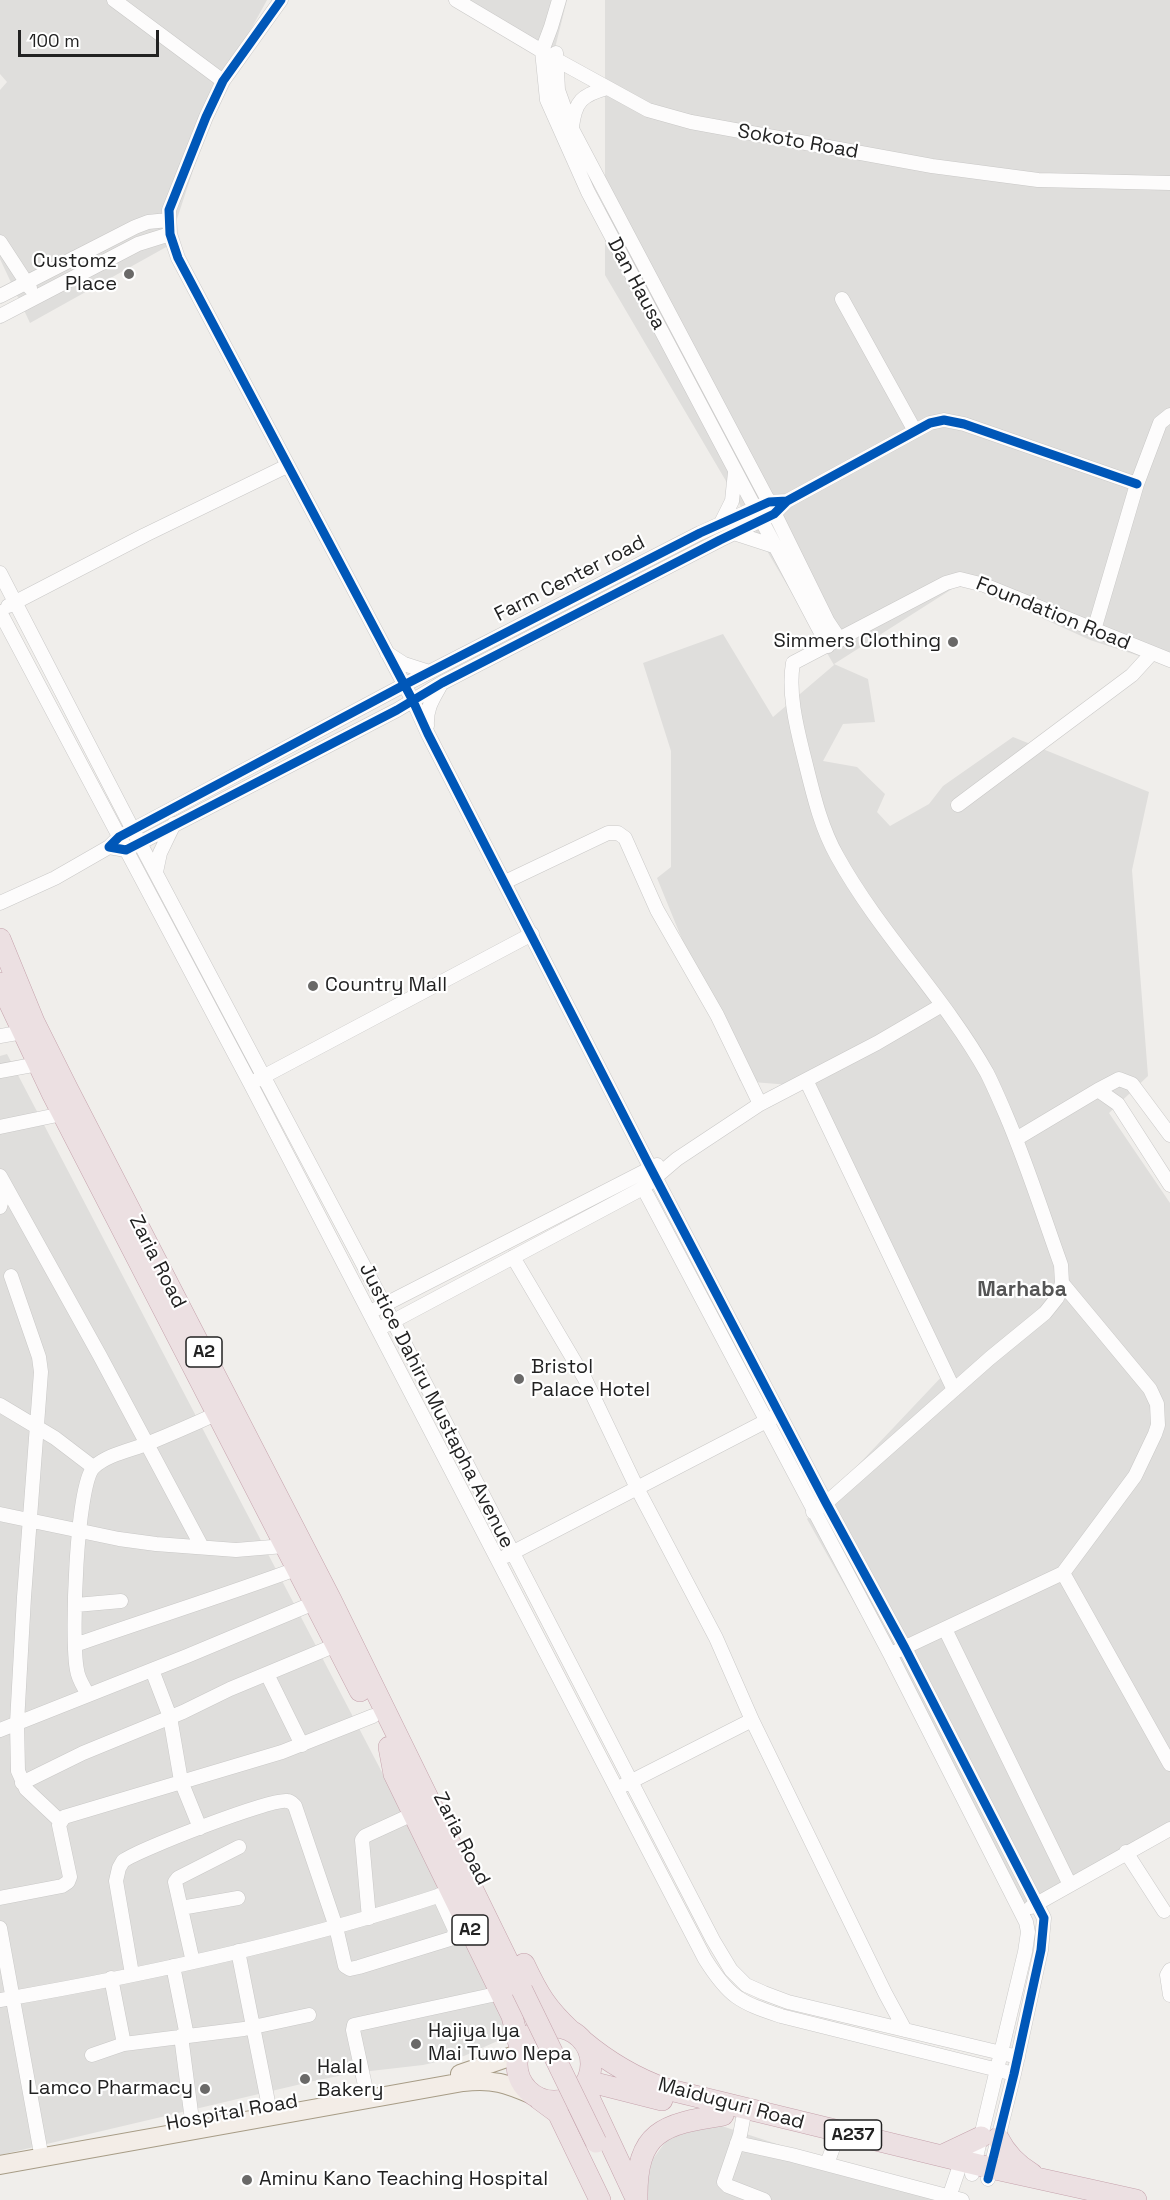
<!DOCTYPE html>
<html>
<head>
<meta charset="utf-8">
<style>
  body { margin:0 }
  #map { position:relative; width:1170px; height:2200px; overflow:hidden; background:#f0eeeb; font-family:"Space Grotesk",sans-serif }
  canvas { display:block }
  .scale { position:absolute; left:18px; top:30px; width:141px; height:27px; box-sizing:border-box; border:3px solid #222; border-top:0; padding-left:8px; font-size:18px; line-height:21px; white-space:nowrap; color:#222; -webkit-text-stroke:4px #fff; paint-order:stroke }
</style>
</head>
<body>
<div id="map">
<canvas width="1170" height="2200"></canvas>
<div class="scale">100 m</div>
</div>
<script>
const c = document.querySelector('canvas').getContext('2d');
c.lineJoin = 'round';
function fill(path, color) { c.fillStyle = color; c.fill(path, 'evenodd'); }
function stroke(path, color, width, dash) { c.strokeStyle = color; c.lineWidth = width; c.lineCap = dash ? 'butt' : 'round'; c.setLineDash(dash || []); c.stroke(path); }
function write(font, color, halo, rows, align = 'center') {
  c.font = font + ' "Space Grotesk",sans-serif'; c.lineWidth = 4.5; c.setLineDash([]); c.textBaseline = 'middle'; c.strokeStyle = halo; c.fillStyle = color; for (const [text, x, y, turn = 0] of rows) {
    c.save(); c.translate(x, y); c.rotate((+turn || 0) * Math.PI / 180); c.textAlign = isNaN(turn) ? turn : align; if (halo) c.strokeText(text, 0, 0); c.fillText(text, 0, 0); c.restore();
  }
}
fill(new Path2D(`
  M0,0H267L223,80L168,246L30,323L0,259V90L7,82L0,74Z
  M462,0H567L553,56Z
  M605,0H1170V666L1090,640L963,582L834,664L868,679L875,722L843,724L823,761L857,767L885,794L877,812L890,826L929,804L943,786L1013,737L1149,792L1132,870L1148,1076L1109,1113L1170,1203V1836L1030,1914L807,1519L947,1371L815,1087L740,1081L657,878L671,867V751L643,663L723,634L773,717L834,665L605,275Z
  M7,1054L481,1962L507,2030L502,2039L464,2056L423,2065L353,2073L314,2081L0,2155V1056Z
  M691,2116L949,2200H646L637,2181L666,2141Z`), '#dfdedc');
const minor = new Path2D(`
  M114,0L223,81
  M281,0L223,81L206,117L169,210L170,234L178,258L413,701L428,734L650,1167L826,1503L905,1648L1044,1918L1041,1950L1014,2074L988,2179
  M456,0L557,60L648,110L691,122L932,166L1038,180L1170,183
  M559,0L551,27L542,51L547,100L588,192L828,646
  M556,53L558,90L572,129L769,502L828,622L840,640
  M572,127C575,101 582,95 607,88
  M0,242L30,288
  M0,296L135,227L148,222L168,220
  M842,299L915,431
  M0,316L138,244L170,234
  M787,501L769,502L700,533L404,685L119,837L109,847L126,850L397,710L442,683L720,540L774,514L787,501L930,423L944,420L964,424L1137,484
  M721,523L732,501L735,472
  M734,533L774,546
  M0,573L133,830L393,1321L713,1940L731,1970L746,1985L764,1993L788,2002L1018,2057
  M8,606L145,535L287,466
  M0,612L250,1083L705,1959C729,1997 739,2002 781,2016L1014,2074
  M1094,630L1137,484L1160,423L1170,415
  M387,653L404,664L429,672
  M427,726C426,709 432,700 440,686
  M958,805L1132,675L1152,653
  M156,872L160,853L174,824
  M505,882L608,833H618L625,838L657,910L717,1015L760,1104
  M0,903L55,878L109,847
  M0,1036L23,1032
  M0,1071L38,1064
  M257,1080L532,934
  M806,1080L954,1390
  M1098,1090L1119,1079L1132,1084L1170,1135
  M0,1127L62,1114
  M1016,1139L1098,1090L1118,1104L1170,1185
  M0,1176L100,1356L202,1547
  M647,1195L890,1654L1026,1922L1028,1932L1025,1952L972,2174
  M0,1207L5,1186
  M513,1257L585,1379L637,1488L716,1638L752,1720
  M11,1276L39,1357L41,1372L24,1597L17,1723L18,1771L26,1789L60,1821
  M1062,1283L1150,1389L1157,1404L1158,1425L1155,1434L1135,1476L1063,1573
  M376,1309L657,1165
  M386,1325L643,1188L677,1159L760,1104L877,1043L942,1005
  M0,1405L55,1438L93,1467
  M813,1512L826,1503L990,1358L1045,1313L1057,1298L1062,1283L1061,1265C1043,1215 1027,1164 1006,1115C1000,1101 994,1087 987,1073C944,996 880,934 837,856C819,824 812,788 803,753C796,725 788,691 793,663L946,583L960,579L984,585L1170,660
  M0,1514L119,1539L156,1544L236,1550L284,1546
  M506,1556L774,1417
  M76,1605L121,1601
  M945,1629L1070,1885
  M75,1645C149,1619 223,1596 296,1569
  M897,1651L1063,1573L1170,1764
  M152,1670L170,1717L181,1781L200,1828
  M267,1674L302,1745
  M88,1695C84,1687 78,1679 77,1670C71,1642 76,1483 94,1467C108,1454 132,1450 149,1443C171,1434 194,1424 216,1414
  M0,1730L187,1656L314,1603
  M22,1783L83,1753L183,1712L230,1689L336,1645
  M624,1785L752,1720L885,1993L905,2030
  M1126,1852L1164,1911
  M0,1898L62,1886L68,1882L70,1877L59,1825L64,1817L282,1752L373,1716
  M1031,1907L1170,1829
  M181,1908L238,1898
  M369,1918L362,1840L365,1836L413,1814
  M0,1928L40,2148
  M238,1951L269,2107
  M193,1962L175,1882L178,1878L239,1847
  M173,1966L187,2036
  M1170,1970L1167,1975L1170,1995
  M132,1974L116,1881L119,1868L123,1861C138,1850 271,1798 287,1801C291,1801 292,1803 295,1806L336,1927L345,1966L350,1969L359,1967L453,1938L455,1930L439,1895
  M111,1978L124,2044L244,2029L309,2015
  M0,2000C151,1974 302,1941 447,1893
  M181,2036L192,2120
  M92,2055L124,2044
  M366,2090L353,2030L354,2025L501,1993
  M743,2119L740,2135L724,2182L728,2186L764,2200
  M737,2143L792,2155L962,2200
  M827,2164L835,2142
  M948,2200L958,2171`);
const major = new Path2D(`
  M460,2074L518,2054
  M0,2165L463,2082C494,2079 505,2083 533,2095`);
const highway = new Path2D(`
  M0,939L34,1022L67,1088L331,1600L522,1990
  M0,983L53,1095L360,1691
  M389,1747L394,1774L512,2016L520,2048
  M524,1964C538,1994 547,2009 571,2031
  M517 2064a37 37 0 1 1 74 0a37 37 0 1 1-74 0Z
  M583,2041C608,2062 635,2078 666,2089L991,2168L1136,2200
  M587,2081L662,2100
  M584,2087L634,2194
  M539,2099L558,2113L600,2200
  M998,2138C1006,2154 1017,2165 1032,2174
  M943,2155L981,2137
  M637,2199C636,2131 663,2124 723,2115`);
stroke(minor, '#c9c8c7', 15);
stroke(major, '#a79c86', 20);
stroke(highway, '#c5a2ac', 22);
stroke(minor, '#fdfcfc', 14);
stroke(major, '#f3ede7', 18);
stroke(highway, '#ece0e2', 21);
const highwayBridge = new Path2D(`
  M522,1990L596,2142`);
stroke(highwayBridge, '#c5a2ac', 22, []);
stroke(highwayBridge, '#ece0e2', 21);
stroke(new Path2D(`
  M281,0L223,81L206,117L169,210L170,234L178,258L413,701L428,734L650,1167L826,1503L905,1648L1044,1918L1041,1950L1014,2074L988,2179
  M787,501L769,502L700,533L404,685L119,837L109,847L126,850L397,710L442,683L720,540L774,514L787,501L930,423L944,420L964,424L1137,484`), '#0057b8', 9);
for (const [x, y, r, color] of [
  [129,274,6,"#6a6968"],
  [953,642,6,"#6a6968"],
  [313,986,6,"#6a6968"],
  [519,1379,6,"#6a6968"],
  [416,2044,6,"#6a6968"],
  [305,2079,6,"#6a6968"],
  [205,2089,6,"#6a6968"],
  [247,2180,6,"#6a6968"]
]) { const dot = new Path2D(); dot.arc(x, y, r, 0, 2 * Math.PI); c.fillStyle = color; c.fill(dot); stroke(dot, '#fff', 2); }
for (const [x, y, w] of [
  [204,1352,36],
  [470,1930,36],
  [853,2135,57]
]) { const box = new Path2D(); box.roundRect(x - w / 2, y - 15, w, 30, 4.5); c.fillStyle = '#fff'; c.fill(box); stroke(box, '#222', 1.5); }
write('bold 18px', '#222', null, [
  ["A2",204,1352],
  ["A2",470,1930],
  ["A237",853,2135]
]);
write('20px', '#222', '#fff', [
  ["Sokoto Road",798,142,10],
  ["Dan Hausa",636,284,62],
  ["Farm Center road",570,579,-27],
  ["Foundation Road",1053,614,22],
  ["Zaria Road",157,1262,63],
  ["Justice Dahiru Mustapha Avenue",436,1406,63],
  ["Zaria Road",461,1839,63],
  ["Maiduguri Road",731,2104,15],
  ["Hospital Road",232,2113,-10]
]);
write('20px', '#222', '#fff', [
  ["Customz",117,262,"right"],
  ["Place",117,285,"right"],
  ["Simmers Clothing",941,642,"right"],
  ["Country Mall",325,986],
  ["Bristol",531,1368],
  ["Palace Hotel",531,1391],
  ["Hajiya Iya",428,2032],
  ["Mai Tuwo Nepa",428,2055],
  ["Halal",317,2068],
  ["Bakery",317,2091],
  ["Lamco Pharmacy",193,2089,"right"],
  ["Aminu Kano Teaching Hospital",259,2180]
], 'left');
write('bold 21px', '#555', '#fff', [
  ["Marhaba",1022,1290]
]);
</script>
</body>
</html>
